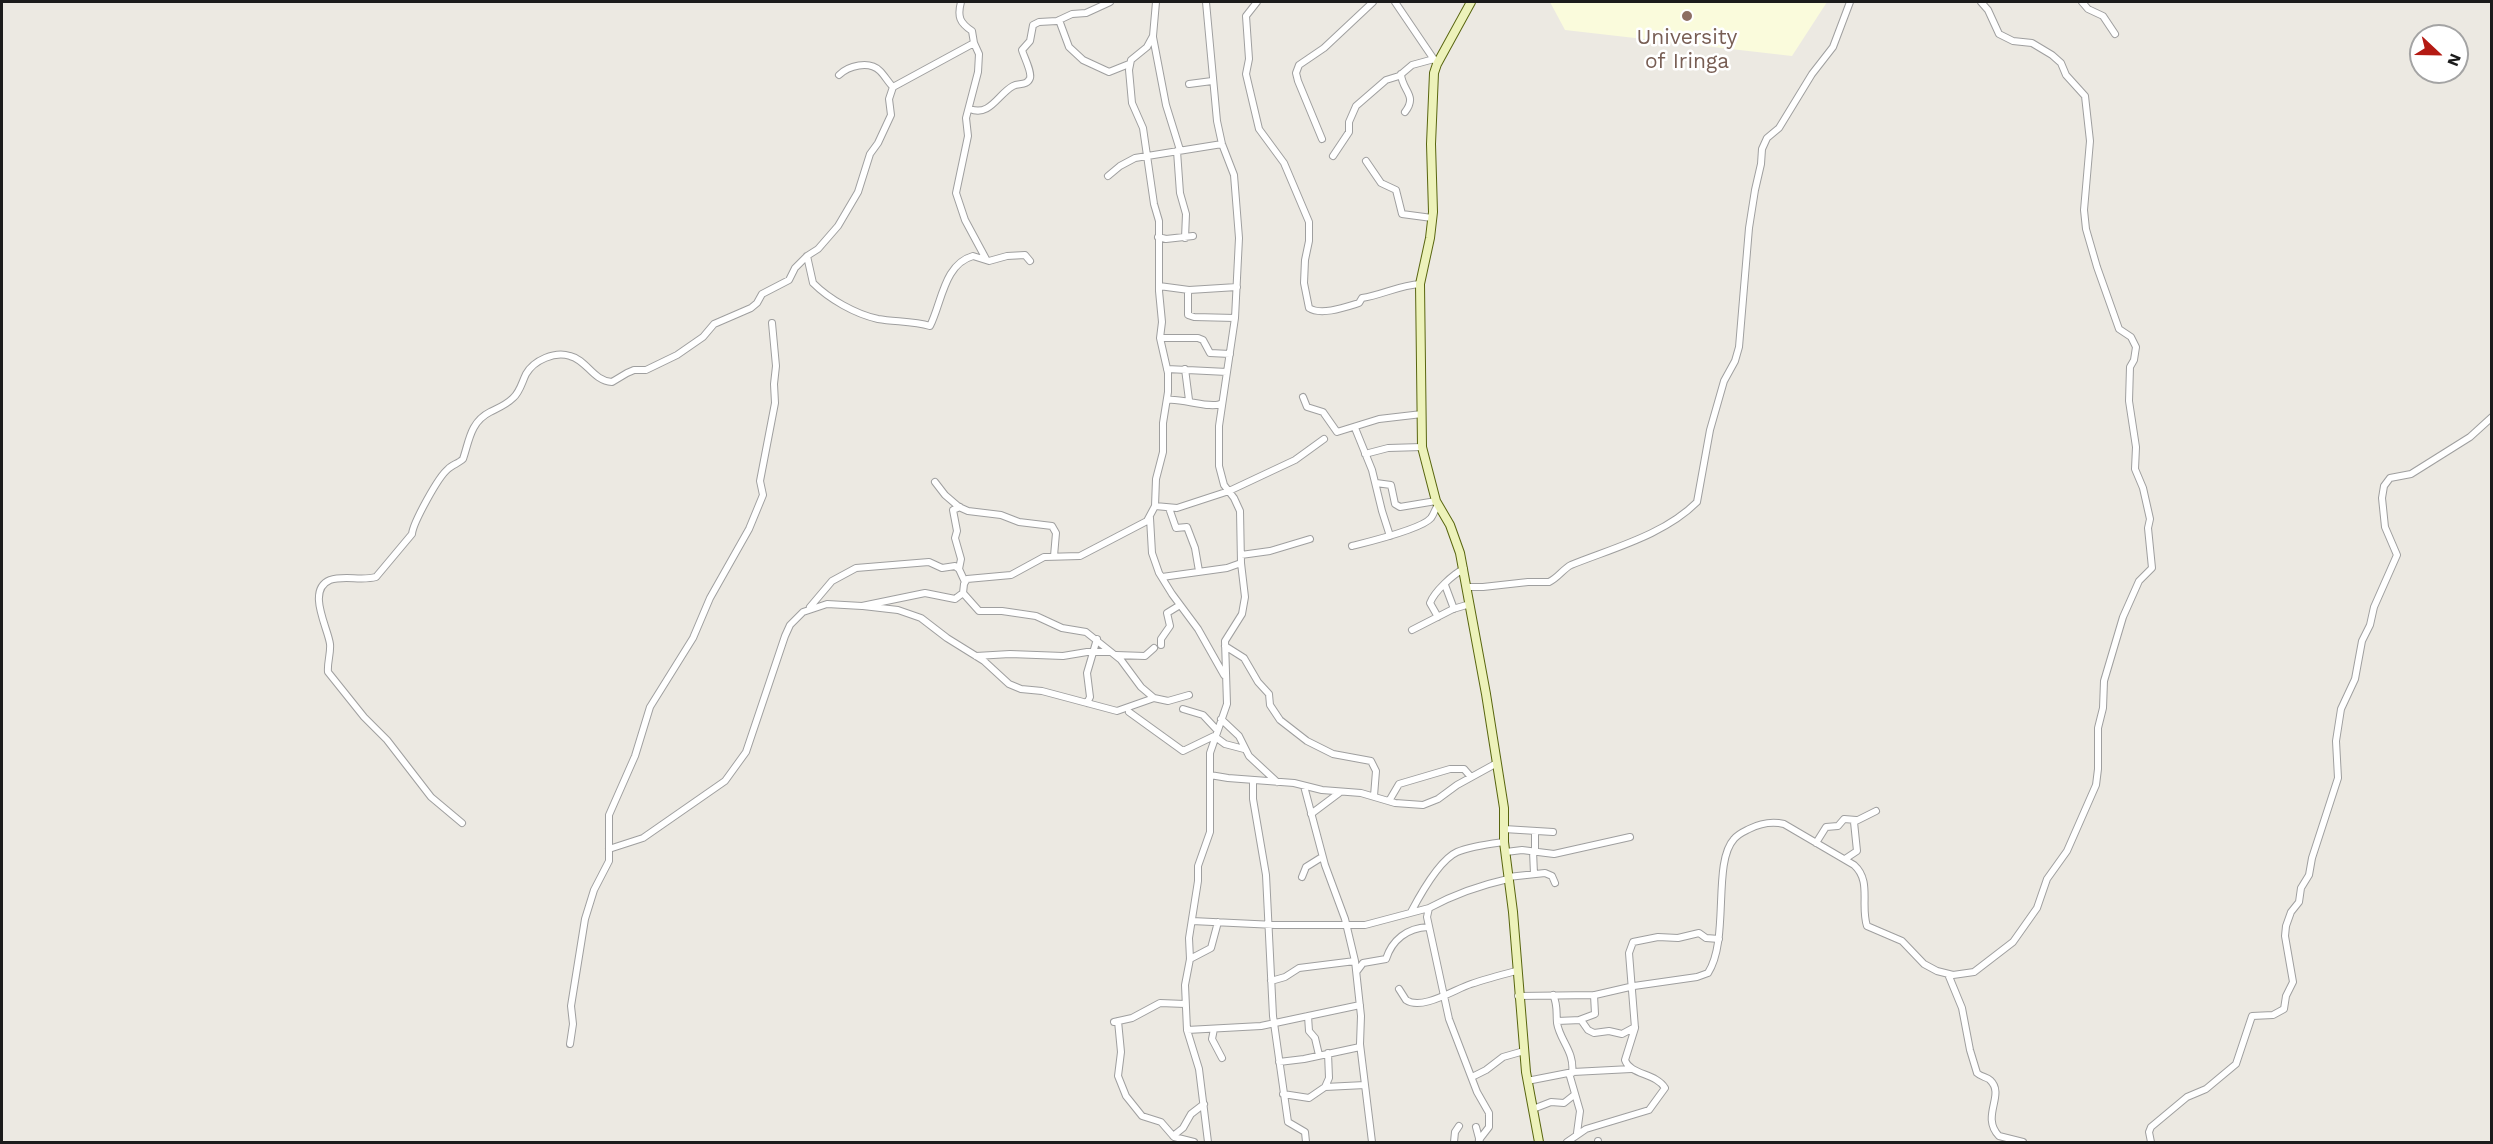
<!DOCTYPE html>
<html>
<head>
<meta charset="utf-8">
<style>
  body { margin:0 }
  #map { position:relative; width:2493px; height:1144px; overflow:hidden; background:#ece9e2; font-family:"Work Sans",sans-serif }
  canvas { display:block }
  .frame { position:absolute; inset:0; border:3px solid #1b1b1b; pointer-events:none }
  .north { position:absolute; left:2409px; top:24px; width:60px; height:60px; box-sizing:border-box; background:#fff; border:2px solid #a4a4a4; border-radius:50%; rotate:112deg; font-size:16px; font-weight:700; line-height:24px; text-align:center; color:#1b1b1b }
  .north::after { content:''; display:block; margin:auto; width:21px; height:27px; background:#b41a13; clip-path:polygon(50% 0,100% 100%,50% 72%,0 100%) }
</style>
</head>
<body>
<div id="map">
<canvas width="2493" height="1144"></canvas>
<div class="frame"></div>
<div class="north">N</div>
</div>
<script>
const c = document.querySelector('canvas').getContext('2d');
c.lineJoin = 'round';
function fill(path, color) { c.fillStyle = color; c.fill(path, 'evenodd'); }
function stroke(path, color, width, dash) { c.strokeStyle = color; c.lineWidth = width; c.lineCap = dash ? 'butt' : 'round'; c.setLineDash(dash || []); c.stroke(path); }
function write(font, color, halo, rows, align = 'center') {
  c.font = font + ' "Work Sans",sans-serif'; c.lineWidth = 5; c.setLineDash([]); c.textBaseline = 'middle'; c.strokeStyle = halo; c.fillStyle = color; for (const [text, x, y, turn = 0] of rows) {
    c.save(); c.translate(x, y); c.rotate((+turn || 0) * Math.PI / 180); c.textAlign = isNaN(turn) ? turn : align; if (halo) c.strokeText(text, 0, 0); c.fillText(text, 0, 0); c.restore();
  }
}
fill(new Path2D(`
  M1550,2H1827L1792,56L1565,30Z`), '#fafbdc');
const street = new Path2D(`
  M1206,2L1217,121L1222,144L1234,175L1239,238L1235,318L1219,426V466L1224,485L1234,498L1240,511L1241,563L1245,597L1242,614L1225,641L1227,704L1210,753V832L1198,866V881L1189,938L1190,959L1185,985L1187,1030L1199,1069L1208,1142
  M1257,2L1246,16L1249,59L1246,74L1259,129L1284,163L1309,222V241L1305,260L1304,283L1309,308C1321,316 1346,307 1359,303L1362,298C1382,295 1400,285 1420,284
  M1395,2L1435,61
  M2082,2L2088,9L2103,16L2115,34
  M1059,20L1069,47L1083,60L1109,72L1129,64
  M1153,37L1166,105L1180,150
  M974,43L979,54L978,72L966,118L968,136L956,193L965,220L986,259
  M1401,74C1402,91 1418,95 1405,112
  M839,75C848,66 869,60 880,71C885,76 888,82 893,87
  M1189,84L1212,81
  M970,109C990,117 998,94 1013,86C1019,83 1027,86 1030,78C1032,72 1024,57 1022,50L1030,41L1033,25L1039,22L1057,21L1072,14L1086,13L1110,2
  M1322,139L1298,81L1296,73L1299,65L1324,48L1373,2
  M1177,151L1180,193L1186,214L1185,238
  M1333,156L1349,132V122L1356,106L1386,80L1399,76L1412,65L1434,59
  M1366,161L1381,183L1396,190L1402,214L1432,218
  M1108,176L1120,166L1135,158L1222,144
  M1158,237L1166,239L1193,236
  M807,256L813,283C829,299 855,314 878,319C895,322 913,321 930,326C942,302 944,264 973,256L989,261L1007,256L1025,255L1030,261
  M1159,286L1189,290L1237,287
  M1188,290V315L1194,317L1235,318
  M1160,338H1198L1203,340L1210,353L1230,354
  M1167,369L1227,372
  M1185,369L1189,400
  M1303,397L1307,407L1323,412L1337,432L1379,419L1422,414
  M1168,400C1182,398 1213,410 1222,403
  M1355,428L1372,470L1382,511L1390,536
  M1365,454L1388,448L1422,447
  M935,482L945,495L959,507L968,511L1001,515L1019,522L1052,526L1056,533L1054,556
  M1376,483L1391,485L1395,504L1400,507L1436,501
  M1155,506L1177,508L1229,491L1295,460L1324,439
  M1169,508L1176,528L1187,527L1195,548L1199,571
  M1150,518L1152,553L1159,573L1172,594L1198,629L1224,675
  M1352,546C1368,542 1422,529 1431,518C1434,514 1435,509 1438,505
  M1241,555L1270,551L1310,539
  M959,569L961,559L955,538L957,531L953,510L960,507
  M1162,577L1227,568L1241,563
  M1445,585L1454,609
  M1467,587H1483L1528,582H1549C1558,578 1563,569 1571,565C1613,548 1664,535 1697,502L1710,430L1724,381L1735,361L1739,347L1749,228L1755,190L1761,164L1762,149L1767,138L1779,128L1812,74L1833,47L1850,2
  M963,593L979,611H1002L1036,616L1062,628L1086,632L1121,660L1141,687L1154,698
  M863,606L898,610L921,618L947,638L984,661L1009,684L1021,689L1042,691L1117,711L1154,698L1168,701L1189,695
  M810,607L832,581L856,568L929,562L942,568L955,566L959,569L965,582
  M1438,617L1430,603C1434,592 1453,574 1464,569
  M1412,630L1453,609L1470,604
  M1161,645V639L1170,626L1167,613L1180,605
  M1225,646L1244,658L1258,682L1269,694L1270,705L1280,720L1307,741L1333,754L1371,761L1376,771L1374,796
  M1116,655L1145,656L1154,648
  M976,656L1010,654L1063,656L1087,652H1109
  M1087,703L1090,697L1087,673L1097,639
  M1183,709L1203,715L1217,730
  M1129,712L1183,751L1214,736L1225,744L1244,749
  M1221,719L1239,736L1249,756L1277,782
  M1210,775L1228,778L1294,783L1322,790L1361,793L1395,803L1423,805L1438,799L1457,785L1497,763
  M1253,780V799L1266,875L1273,1016L1288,1122L1305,1132L1306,1142
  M1304,786L1325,865L1345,919L1355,961L1361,1016L1360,1044L1372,1142
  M1389,801L1399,784L1450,769H1464L1471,777
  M1311,814L1339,793
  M462,823L431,797L387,740L364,717L328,672C327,663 331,653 330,644C328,628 306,590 330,580C344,575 361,581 376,577L412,534C413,523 438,477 448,469C452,465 459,463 463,459C469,442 470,422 490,412C498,408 506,405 513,398C520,392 522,382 526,374C534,360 555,351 570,356C587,360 593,381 612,382L627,373L634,370H646L677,355L703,337L714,324L751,308L757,303L762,294L789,280L795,268L807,256L818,249L838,226L858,192L870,154L878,143L891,115L889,99L893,87L974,43L972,31C960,23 957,17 961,2
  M1504,829L1553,832
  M1535,832V851
  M1816,843L1826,827L1838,826L1844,819L1856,820
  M609,849L643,838L725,781L746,752L785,636L790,625L803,612L827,604L862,606L925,593L955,599L963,593L964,584L967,579L1011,575L1044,557L1080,556L1147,521L1155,506L1156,479L1163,452V423L1168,392V373L1160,338L1162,322L1159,291V221L1154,204L1143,128L1132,103L1129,70L1131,60L1147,47L1153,36L1156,2
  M1533,851L1534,874
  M1506,852L1522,850L1554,854L1630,837
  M1845,859L1857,851L1854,822L1876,811
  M1302,877L1306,867L1322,857
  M1508,877L1545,873L1552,876L1555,883
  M1411,912C1420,895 1439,860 1457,852C1471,846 1489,844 1504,842
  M1192,921L1275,925H1365L1429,908
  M1190,959L1211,948L1218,922
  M1357,971L1363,963L1386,959C1392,940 1407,928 1428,927
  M1948,974L1962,1008L1970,1050L1977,1073C1981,1077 1987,1077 1990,1080C2006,1095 1980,1116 1999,1136L2023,1142
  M1271,981L1285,977L1299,968L1355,961
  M1399,989L1406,1000C1422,1011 1455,989 1471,984C1486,979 1501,975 1516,971
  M1553,995C1558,1005 1556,1012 1557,1023C1560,1041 1575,1052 1572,1073
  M1518,996L1595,995L1634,986L1697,977L1708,973C1730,939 1712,863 1734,839C1738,834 1743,832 1749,829C1761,823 1771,821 1784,824L1854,865C1872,881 1860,905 1867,926L1902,941L1924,964L1937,971L1953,975L1974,972L2013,942L2037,908L2047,879L2067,851L2096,785L2098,769V728L2103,708L2104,681L2123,617L2139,581L2152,568L2148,528L2150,519L2143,488L2135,469L2136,447L2129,401L2130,367L2134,360L2136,347L2131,337L2119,329L2097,267L2086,229L2084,210L2090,141L2085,96L2066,75L2061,63L2052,55L2032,43L2013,41L1999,34L1988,10L1981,2
  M1308,1016L1309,1031L1315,1038L1319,1055
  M1579,1020L1595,1014L1594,995
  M1118,1021L1121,1052L1118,1076L1126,1096L1142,1116L1161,1122L1174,1137L1194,1142
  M1557,1021L1581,1020L1588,1030L1594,1033L1609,1031L1622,1034L1635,1027
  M1114,1022L1132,1018L1160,1003L1185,1004
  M1214,1029L1212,1039L1222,1058
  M1187,1030L1261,1026L1360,1005
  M570,1044L573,1024L571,1006L585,919L594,890L609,861V815L635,756L650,707L693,638L710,598L749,529L763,495L760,481L775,403L774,384L776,366L772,323
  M1279,1062L1304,1059L1360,1047
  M1569,1073L1580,1111L1577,1133
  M1472,1077L1486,1070L1503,1057L1524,1051
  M1527,1081L1573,1072L1631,1069
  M1325,1087L1329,1078L1328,1053
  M1283,1094L1309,1098L1325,1087L1365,1085
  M1533,1109L1551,1102L1564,1103L1574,1095
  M1476,1127L1480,1142
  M1173,1136L1183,1128L1191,1114L1204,1104
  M1479,1140L1489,1127V1113L1477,1092L1449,1019L1427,917L1429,908C1453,895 1481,885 1508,879
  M1454,1142L1455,1132L1459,1126
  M1567,1142L1586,1129L1649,1110L1665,1088C1656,1073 1630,1075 1625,1060L1635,1028L1629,953L1633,942L1658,937L1678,938L1699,933L1706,938L1719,939
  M1598,1142V1141
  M2151,1142L2149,1132L2151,1127L2187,1097L2206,1089L2236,1064L2252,1016L2273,1015L2284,1009L2286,996L2293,982L2285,936L2286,926L2291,912L2299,902L2301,888L2309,875L2312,858L2338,778L2336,741L2341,709L2355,679L2362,641L2370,625L2374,607L2397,555L2385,527L2382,498L2384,486L2390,478L2411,474L2470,437L2492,417`);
const secondary = new Path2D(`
  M1471,2L1437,64L1434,73L1431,144L1433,212L1430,238L1420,284L1422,447L1436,501L1450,525L1460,553L1486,694L1504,808V842L1513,912L1526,1072L1539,1142`);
stroke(street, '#9f9f9f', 8);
stroke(secondary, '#59660f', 10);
stroke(street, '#fff', 6);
stroke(secondary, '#edf2ba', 8);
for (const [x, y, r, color] of [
  [1687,16,6,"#8d6e63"]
]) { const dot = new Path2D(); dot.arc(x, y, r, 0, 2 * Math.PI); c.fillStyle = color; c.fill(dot); stroke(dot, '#fff', 2); }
write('21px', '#785e54', '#fff', [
  ["University",1687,38],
  ["of Iringa",1687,62]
]);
</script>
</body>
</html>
